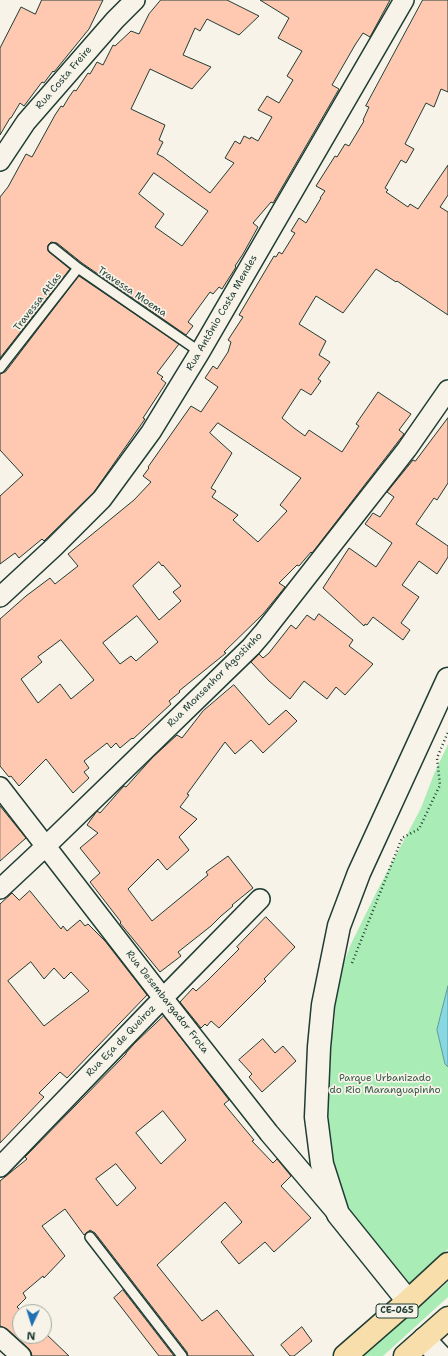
<!DOCTYPE html>
<html>
<head>
<meta charset="utf-8">
<style>
  body { margin:0 }
  #map { position:relative; width:448px; height:1356px; overflow:hidden; background:#f7f3e8; font-family:"Shantell Sans",sans-serif }
  canvas { display:block }
  .north { position:absolute; left:12px; top:1304px; width:40px; height:40px; box-sizing:border-box; background:#f7f3e8; border:1px solid #a1aaa0; border-radius:50%; rotate:184deg; font-size:11px; font-weight:700; line-height:16px; text-align:center; color:#1f3d34 }
  .north::after { content:''; display:block; margin:auto; width:14px; height:18px; background:#1f6fb2; clip-path:polygon(50% 0,100% 100%,50% 72%,0 100%) }
</style>
</head>
<body>
<div id="map">
<canvas width="448" height="1356"></canvas>
<div class="north">N</div>
</div>
<script>
const c = document.querySelector('canvas').getContext('2d');
c.lineJoin = 'round';
function fill(path, color) { c.fillStyle = color; c.fill(path, 'evenodd'); }
function stroke(path, color, width, dash) { c.strokeStyle = color; c.lineWidth = width; c.lineCap = dash ? 'butt' : 'round'; c.setLineDash(dash || []); c.stroke(path); }
function write(font, color, halo, rows, align = 'center') {
  c.font = font + ' "Shantell Sans",sans-serif'; c.lineWidth = 3.5; c.setLineDash([]); c.textBaseline = 'middle'; c.strokeStyle = halo; c.fillStyle = color; for (const [text, x, y, turn = 0] of rows) {
    c.save(); c.translate(x, y); c.rotate((+turn || 0) * Math.PI / 180); c.textAlign = isNaN(turn) ? turn : align; if (halo) c.strokeText(text, 0, 0); c.fillText(text, 0, 0); c.restore();
  }
}
fill(new Path2D(`
  M448,744V986L437,1030L445,1064L448,1067V1249L403,1289L353,1226L326,1164L328,1048L334,1026L337,981L351,944L376,893L421,808L434,774Z
  M448,1282V1297L383,1356H363Z`), '#aaecb5');
const water = new Path2D(`
  M448,986V1067L445,1064L437,1030Z`);
fill(water, '#88d8e2');
stroke(water, '#5e9a9c', 1);
const building = new Path2D(`
  M42,0H103L89,29L54,72L53,71L44,83L42,82L24,106L20,103L11,118H10L0,135V48L21,7L35,14Z
  M161,0H227L259,16L239,35L207,19L200,31L195,28L183,55L211,67L192,89L150,69L131,109L165,125L159,140L163,142L157,154L163,157L210,193L234,163L225,158L235,141L240,144L244,136L250,139L251,137L258,141L272,117L258,110L267,96L279,103L293,80L287,76L302,51L278,38L289,18L260,0H390L370,37L363,33L355,45L332,85L339,89L273,203L271,202L253,223L258,227L243,254L235,266L236,267L222,289L219,287L213,294L210,292L188,322L193,326L186,335L82,263L57,243L51,242L48,245V251L70,269L0,358V197L8,187L26,154L32,157L55,115L61,106L63,107L69,97L74,90L76,91L88,73L90,74L97,62L103,65L113,45L115,46L131,31L139,34L149,14ZM154,173L208,211L182,246L155,227L164,214L139,194Z
  M423,0H448V92L441,89L434,107L426,103L405,144L414,149L406,163L401,160L385,188L388,190L386,192L408,207L410,204L418,209L448,165V195L440,207L448,212V315L397,281L396,282L376,269L343,313L316,296L299,324L326,341L319,355L330,362L318,379L321,381L311,395L301,389L282,418L294,428L305,436L309,430L342,452L359,426L356,424L378,392L411,414L399,430L404,434L312,553L311,552L299,566L297,565L279,583L285,587L263,614L224,652L226,653L179,691L180,692L169,701L171,704L133,739L132,738L120,748L116,743L111,748L107,743L84,761L89,768L84,772L89,778L73,793L46,759L19,786L11,776L9,777L0,766V619L26,596L50,578L55,584L78,566L68,554L134,500L151,482L143,476L149,468L148,467L191,406L201,412L218,387L205,378L213,366L217,369L228,352L231,342L228,340L243,317L239,315L274,256L276,257L279,252L282,254L295,233L291,231L299,218L306,223L321,198H320L325,191L316,186L335,156L337,157L345,144L349,146L364,121L363,120L369,107L366,106ZM218,423L301,478L280,505L287,511L258,542L233,520L238,515L212,497L216,491L211,488L232,453L210,433ZM159,562L162,566L163,565L181,586L173,592L181,601L159,620L133,586ZM137,616L158,642L136,661L131,656L120,664L103,643ZM61,640L94,680L71,699L60,684L38,703L21,679L42,662L38,657Z
  M79,276L179,344L157,373L163,377L161,379L166,383L143,418L145,419L94,492L44,541L42,539L19,558L15,553L0,564V496L23,475L0,450V374L5,372Z
  M448,418V483L437,500L434,498L416,524L448,546V557L437,574L419,561L402,585L419,597L401,623L410,630L403,640L373,617L367,625L365,624L364,626L323,588L349,548L376,567L392,543L365,524L373,513L380,517L394,497L387,492L413,460L415,461Z
  M319,614L353,640L349,646L373,664L345,695L336,687L327,699L304,681L290,699L269,681L251,662L259,654L263,658L269,653L291,625L296,629L307,615L314,620Z
  M234,685L269,725L286,710L297,721L263,753L251,740L235,754L225,742L187,794L189,795L180,807L197,819L179,837L189,850L167,870L158,859L128,889L152,921L208,875L206,872L228,856L253,888L232,905L233,906L221,916L211,926L178,952L181,956L160,972L120,923L121,922L90,882L100,873L80,848L98,833L87,825L97,811L100,813L123,787L124,786L126,787L153,757L177,735L182,738L203,711Z
  M0,806L26,838L0,861Z
  M30,891L61,929L63,926L67,931L80,920L85,926L88,924L105,941L147,995L67,1078L60,1072L39,1093L44,1097L0,1143V904L12,893L19,900ZM31,962L44,979L54,968L64,979L71,972L89,991L44,1026L8,981Z
  M266,917L295,947L264,979L266,981L219,1028L211,1021L207,1026L205,1024L201,1028L180,1002L193,988L196,991L207,981L239,949L237,947Z
  M164,1016L229,1100L224,1104L254,1140L252,1141L273,1163L277,1159L291,1176L281,1186L311,1218L274,1252L265,1242L239,1264L221,1242L242,1222L225,1202L157,1265L202,1321L217,1310L254,1356H188L187,1352L95,1233L90,1230L84,1235L65,1209L42,1226L65,1256L44,1278L43,1276L23,1293L26,1298L17,1307L22,1312H20V1336H44V1332L69,1356H32L31,1352L28,1348L7,1329L0,1326V1181L27,1159L25,1157L126,1054V1053L134,1044ZM163,1111L186,1140L161,1164L136,1133ZM116,1164L136,1188L117,1206L96,1179Z
  M263,1039L275,1053L283,1046L296,1061L262,1092L249,1077L252,1074L239,1060Z
  M123,1290L174,1356H159L118,1303L114,1298Z
  M302,1327L312,1341L294,1356H290L281,1345Z`);
fill(building, '#ffc8b1');
stroke(building, '#1f3d34', 1);
const service = new Path2D(`
  M53,248L78,268L200,352
  M0,368L78,268
  M90,1237L182,1356`);
const minor = new Path2D(`
  M0,161L26,122L115,20L135,0
  M0,597L54,547L102,499L151,432L200,352L404,0
  M0,787L163,998L269,1133L336,1212
  M0,889L46,846L251,647L263,633L407,449L448,390
  M0,1167L163,998L260,899
  M0,1337L21,1356`);
const secondary = new Path2D(`
  M408,1301L338,1214L322,1164L316,1117L319,1047L323,1005L339,926L359,873L448,679
  M424,1339L440,1356`);
const primary = new Path2D(`
  M345,1356L408,1301L448,1264
  M405,1356L448,1318`);
stroke(service, '#1f3d34', 12);
stroke(minor, '#1f3d34', 22);
stroke(secondary, '#1f3d34', 25);
stroke(primary, '#1f3d34', 25);
stroke(new Path2D(`
  M352,963L402,838L419,829L440,785L437,758L448,732`), '#1f3d34', 2.5, [1, 3]);
stroke(service, '#f7f3e8', 9);
stroke(minor, '#f7f3e8', 19);
stroke(secondary, '#f7f3e8', 22);
stroke(primary, '#f8deab', 22);
for (const [x, y, w] of [
  [397,1311,42]
]) { const box = new Path2D(); box.roundRect(x - w / 2, y - 7, w, 14, 3); c.fillStyle = '#f7f3e8'; c.fill(box); stroke(box, '#1f3d34', 1); }
write('bold 9px', '#1f3d34', null, [
  ["CE-065",397,1311]
]);
write('10px', '#1f3d34', '#f7f3e8', [
  ["Rua Costa Freire",64,78,-49],
  ["Travessa Moema",132,292,34],
  ["Travessa Atlas",38,302,-52],
  ["Rua Antônio Costa Mendes",222,313,-60],
  ["Rua Monsenhor Agostinho",215,680,-45],
  ["Rua Desembargador Frota",167,1002,52],
  ["Rua Eça de Queiroz",121,1041,-46]
]);
write('10px', '#345747', '#f7f3e8', [
  ["Parque Urbanizado",385,1078],
  ["do Rio Maranguapinho",385,1090]
]);
</script>
</body>
</html>
